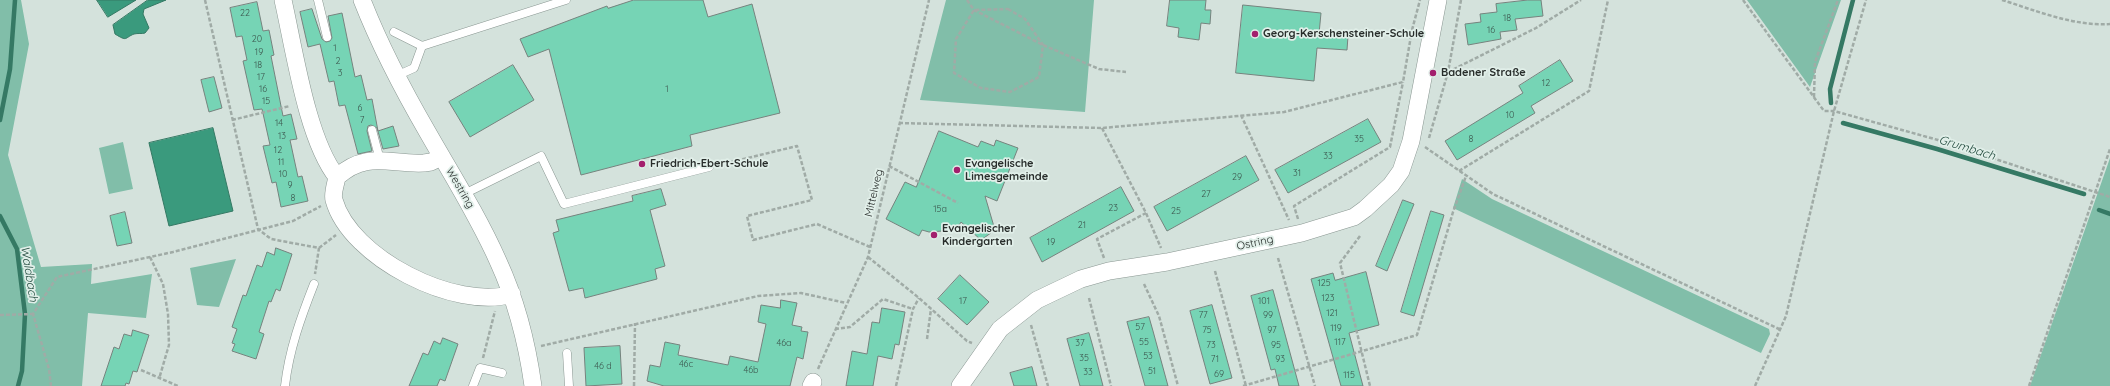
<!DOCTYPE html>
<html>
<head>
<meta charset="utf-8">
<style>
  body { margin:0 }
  canvas { display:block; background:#d4e2dc }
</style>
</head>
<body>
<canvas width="2110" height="386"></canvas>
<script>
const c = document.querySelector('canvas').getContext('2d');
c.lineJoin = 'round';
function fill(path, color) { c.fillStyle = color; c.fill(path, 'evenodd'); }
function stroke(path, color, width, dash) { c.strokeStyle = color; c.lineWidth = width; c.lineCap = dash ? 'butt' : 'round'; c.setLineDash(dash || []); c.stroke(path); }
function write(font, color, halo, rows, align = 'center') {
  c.font = font + ' Quicksand,sans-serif'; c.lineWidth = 3.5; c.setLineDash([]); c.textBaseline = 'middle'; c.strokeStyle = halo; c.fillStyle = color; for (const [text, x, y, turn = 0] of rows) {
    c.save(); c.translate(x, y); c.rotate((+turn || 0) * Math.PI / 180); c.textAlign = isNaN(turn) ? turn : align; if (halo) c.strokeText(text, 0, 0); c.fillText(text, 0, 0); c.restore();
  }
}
fill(new Path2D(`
  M0,0H21L29,44L8,155L41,267L92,264L91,284L152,274L146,318L88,313L82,386H0Z
  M946,0H1094L1085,112L920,100Z
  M1747,0H1841L1810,87Z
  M123,142L133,189L109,194L99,148Z
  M2110,158V386H2030Z
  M1462,179L1492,199L1769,329L1770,334L1761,353L1453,208Z
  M236,259L219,307L197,305L190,268Z`), '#81bea9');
const water = new Path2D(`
  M97,0H136L108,17Z
  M148,0H166L144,9L143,14L149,28L145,33C142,34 138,33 134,34C124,38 128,42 115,34L113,25Z
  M213,128L233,211L169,226L149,143Z`);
fill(water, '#3a9a7d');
stroke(water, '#357964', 1);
stroke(new Path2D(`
  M1831,103L1830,89L1853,0
  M0,120L10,69L15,0
  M1843,123L1937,149L2084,194
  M2099,210L2110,214
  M0,216L17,249L25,314L22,371L18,386`), '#357964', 4.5);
const building = new Path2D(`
  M634,0H703L708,17L752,4L780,113L690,135L692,146L581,175L549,49L528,57L520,39L607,6L608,8Z
  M1170,0H1206L1205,10H1211L1210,24L1201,23L1199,40L1178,37L1179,28L1167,26Z
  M1528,0H1541L1543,16L1515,19L1517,30L1500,32L1501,39L1468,45L1465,24L1481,22L1480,14L1497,12L1496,4Z
  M257,2L263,31L269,30L274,55L271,56L283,116L291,114L297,139L290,140L298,177L302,176L308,201L281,207L276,182L272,183L263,146L270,145L262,109L254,110L243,61L247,60L242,36L236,37L230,8Z
  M1243,5L1321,13L1319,34L1348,36L1347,50L1317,48L1314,81L1236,73Z
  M312,9L322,39L326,42L330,41L332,38L328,16L342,13L355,77L361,75L367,100L372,99L378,131L393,126L399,146L383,149L377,128L371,125L368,126L367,131L372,151L358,154L345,105L339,106L334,81L329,82L320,44L308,47L300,12Z
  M1560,60L1573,81L1531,106L1535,113L1457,160L1445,141L1523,93L1519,86Z
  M513,65L534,100L470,137L449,102Z
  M214,77L222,108L209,112L201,80Z
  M1368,119L1381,142L1288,193L1275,170Z
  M939,131L978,147L981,141L994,146L996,140L1018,148L997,201L985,196L995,230L981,240L961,222L956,230L929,232L922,230L919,236L886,219L905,182L916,187Z
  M1246,156L1259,180L1167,231L1154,207Z
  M1121,187L1134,211L1042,262L1030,238Z
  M661,189L666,205L650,210L665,266L655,269L657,279L585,298L583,288L569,291L553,233L559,231L556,220L633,201L632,196Z
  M1403,200L1414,204L1387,271L1376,266Z
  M1431,211L1444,215L1414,316L1401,312Z
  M125,212L132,243L117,246L110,216Z
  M276,248L292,254L280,291L276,289L271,302L269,301L259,332L264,334L256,359L232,351L235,344L232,343L237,329L232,327L243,295L246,296L257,265L262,267L267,252L274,255Z
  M1366,272L1379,325L1349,333L1363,386H1341L1311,279L1333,273L1335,280Z
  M960,275L989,302L967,325L938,299Z
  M1273,290L1289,349L1299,386H1279L1275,369L1271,370L1251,296Z
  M781,300L797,303L792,325L802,327L801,331L808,332L803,359L797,357L790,386H664L647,381L650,365L660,367L665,342L680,345L678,355L728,365L730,356L758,362L766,324L758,322L761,305L780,308Z
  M1212,305L1232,378L1210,384L1190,311Z
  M882,308L905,312L899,345L895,344L892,359L878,356L873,386H846L852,351L867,354L872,322L879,323Z
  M1149,317L1153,331L1168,386H1145L1127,322Z
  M133,330L149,335L137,372L133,371L129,384L126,383L125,386H101L114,347L119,349L124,334L131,336Z
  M1089,333L1093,347L1103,386H1080L1067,339Z
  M443,338L458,344L445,381L440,379L437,386H409L423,353L428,355L434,341L440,344Z
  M620,346L622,384L586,386L584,348Z
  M1032,367L1037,386H1014L1010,373Z`);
fill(building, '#76d4b5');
stroke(building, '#76837e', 1);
const lane = new Path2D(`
  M318,0L327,37
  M394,32L422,46L566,0
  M396,76L414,68L422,46
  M372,130L380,160
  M464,194L541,156L564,204L709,167
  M567,353L569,386
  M285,386C289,350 301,317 314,284
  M473,386L480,368L502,373`);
const street = new Path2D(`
  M283,0C294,48 307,140 337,177
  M362,0C380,46 403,90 428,133C452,175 478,216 498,261C516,300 527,343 533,386
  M441,157L431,162L424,163C390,165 367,150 337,177C336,183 332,194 334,200C350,258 456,311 512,294
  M811,386L813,382
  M960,386L1000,329L1037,300L1081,279L1109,271L1167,262L1302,233L1354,217L1365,209L1391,185L1401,171L1411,141L1438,0`);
stroke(lane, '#8a9792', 9);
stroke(street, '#8a9792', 18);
stroke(new Path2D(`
  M205,0L258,229L271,239L319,248L315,274
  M967,0L974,10L1043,45L1099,69L1126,72
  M1743,0L1824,111H1834L1938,140L2110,197
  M2002,0C2034,10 2076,27 2110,24
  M1008,9L1025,19L1043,45L1039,77L1010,92L981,88L954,73L956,39L974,10Z
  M1412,30L1420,0
  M1448,72L1536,28L1581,0
  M1814,97L1815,62L1838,0
  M1241,115L1289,220
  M232,120L290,106
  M899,123L1102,128L1284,112L1403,82L1412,30L1416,31
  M1102,128L1146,213L1161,248
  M1429,138L1448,72L1461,0
  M1425,147L1493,194L1779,329
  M719,165L797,146L812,200L747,216L753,240L817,224L870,247
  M889,166L958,203
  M1459,171L1589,91L1608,0
  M1298,219L1294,206L1390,147L1403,82
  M1360,236L1340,263L1370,386
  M319,248L336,235
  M150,257L163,284L168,314L169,345L159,379
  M868,257L919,298L967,341L972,343
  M1104,258L1097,239L1146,213
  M1278,258L1315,386
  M1215,271L1246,386
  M1144,284L1159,316L1178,386
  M1089,298L1111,386
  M0,315L33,314
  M1031,325L1048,386
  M835,329L850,327L883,299L913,309
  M927,339L931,309
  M541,346L758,296L801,293L846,303
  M483,358L495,311
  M818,369L868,257L929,0
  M141,370L178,386
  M51,386L49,369L33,314L57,277L173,252L293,221L321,206
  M634,386L635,323
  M896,386L913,309L919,298
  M1243,386L1417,335L1453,212L1466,176
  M1755,386L1786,316L1834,111L1866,0
  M2029,386L2110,149`), '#a0aba6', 2.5, [4, 2]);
stroke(lane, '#fff', 8);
stroke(street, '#fff', 17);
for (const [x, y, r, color] of [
  [1255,34,4,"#a31f6d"],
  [1433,73,4,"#a31f6d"],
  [642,164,4,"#a31f6d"],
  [957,170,4,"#a31f6d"],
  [934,235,4,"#a31f6d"]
]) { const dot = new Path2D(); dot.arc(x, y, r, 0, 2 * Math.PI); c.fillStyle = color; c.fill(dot); stroke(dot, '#e1efe9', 1.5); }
write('9px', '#3c574e', null, [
  ["22",245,13],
  ["18",1507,18],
  ["16",1491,30],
  ["20",257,39],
  ["1",335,48],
  ["19",259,52],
  ["2",338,61],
  ["18",258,65],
  ["3",340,73],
  ["17",261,77],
  ["12",1546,83],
  ["16",263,89],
  ["1",667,89],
  ["15",266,101],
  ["6",360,108],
  ["10",1510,115],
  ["7",362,120],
  ["14",279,123],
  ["13",282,136],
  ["35",1359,139],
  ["8",1471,139],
  ["12",278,150],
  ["33",1328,156],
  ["11",281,162],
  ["31",1297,173],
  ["10",283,174],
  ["29",1237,177],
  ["9",290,185],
  ["27",1206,194],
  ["8",293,198],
  ["23",1113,208],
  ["15a",940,209],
  ["25",1176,211],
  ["21",1082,225],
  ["19",1051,242],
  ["125",1324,283],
  ["123",1328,298],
  ["17",963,301],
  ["101",1264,301],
  ["121",1332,313],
  ["77",1203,315],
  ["99",1268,315],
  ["57",1140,327],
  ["119",1336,328],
  ["75",1207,330],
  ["97",1272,330],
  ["55",1144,342],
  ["117",1340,342],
  ["46a",784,343],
  ["37",1080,343],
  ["73",1211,345],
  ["95",1276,345],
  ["53",1148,356],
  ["35",1084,358],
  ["71",1215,359],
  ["93",1280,359],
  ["46c",686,364],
  ["46 d",603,366],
  ["46b",751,370],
  ["51",1152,371],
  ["33",1088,372],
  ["69",1219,374],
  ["115",1349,375]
]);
write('bold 11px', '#282d2b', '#e1efe9', [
  ["Georg-Kerschensteiner-Schule",1263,34],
  ["Badener Straße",1441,73],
  ["Friedrich-Ebert-Schule",650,164],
  ["Evangelische",965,164],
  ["Limesgemeinde",965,177],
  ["Evangelischer",942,229],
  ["Kindergarten",942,242]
], 'left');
write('11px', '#282d2b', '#e1efe9', [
  ["Westring",460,188,60],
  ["Mittelweg",874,193,-77],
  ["Ostring",1255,243,-12]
]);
write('italic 12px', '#214a3d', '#e1efe9', [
  ["Grumbach",1967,148,17],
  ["Waldbach",29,274,81]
]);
</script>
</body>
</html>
